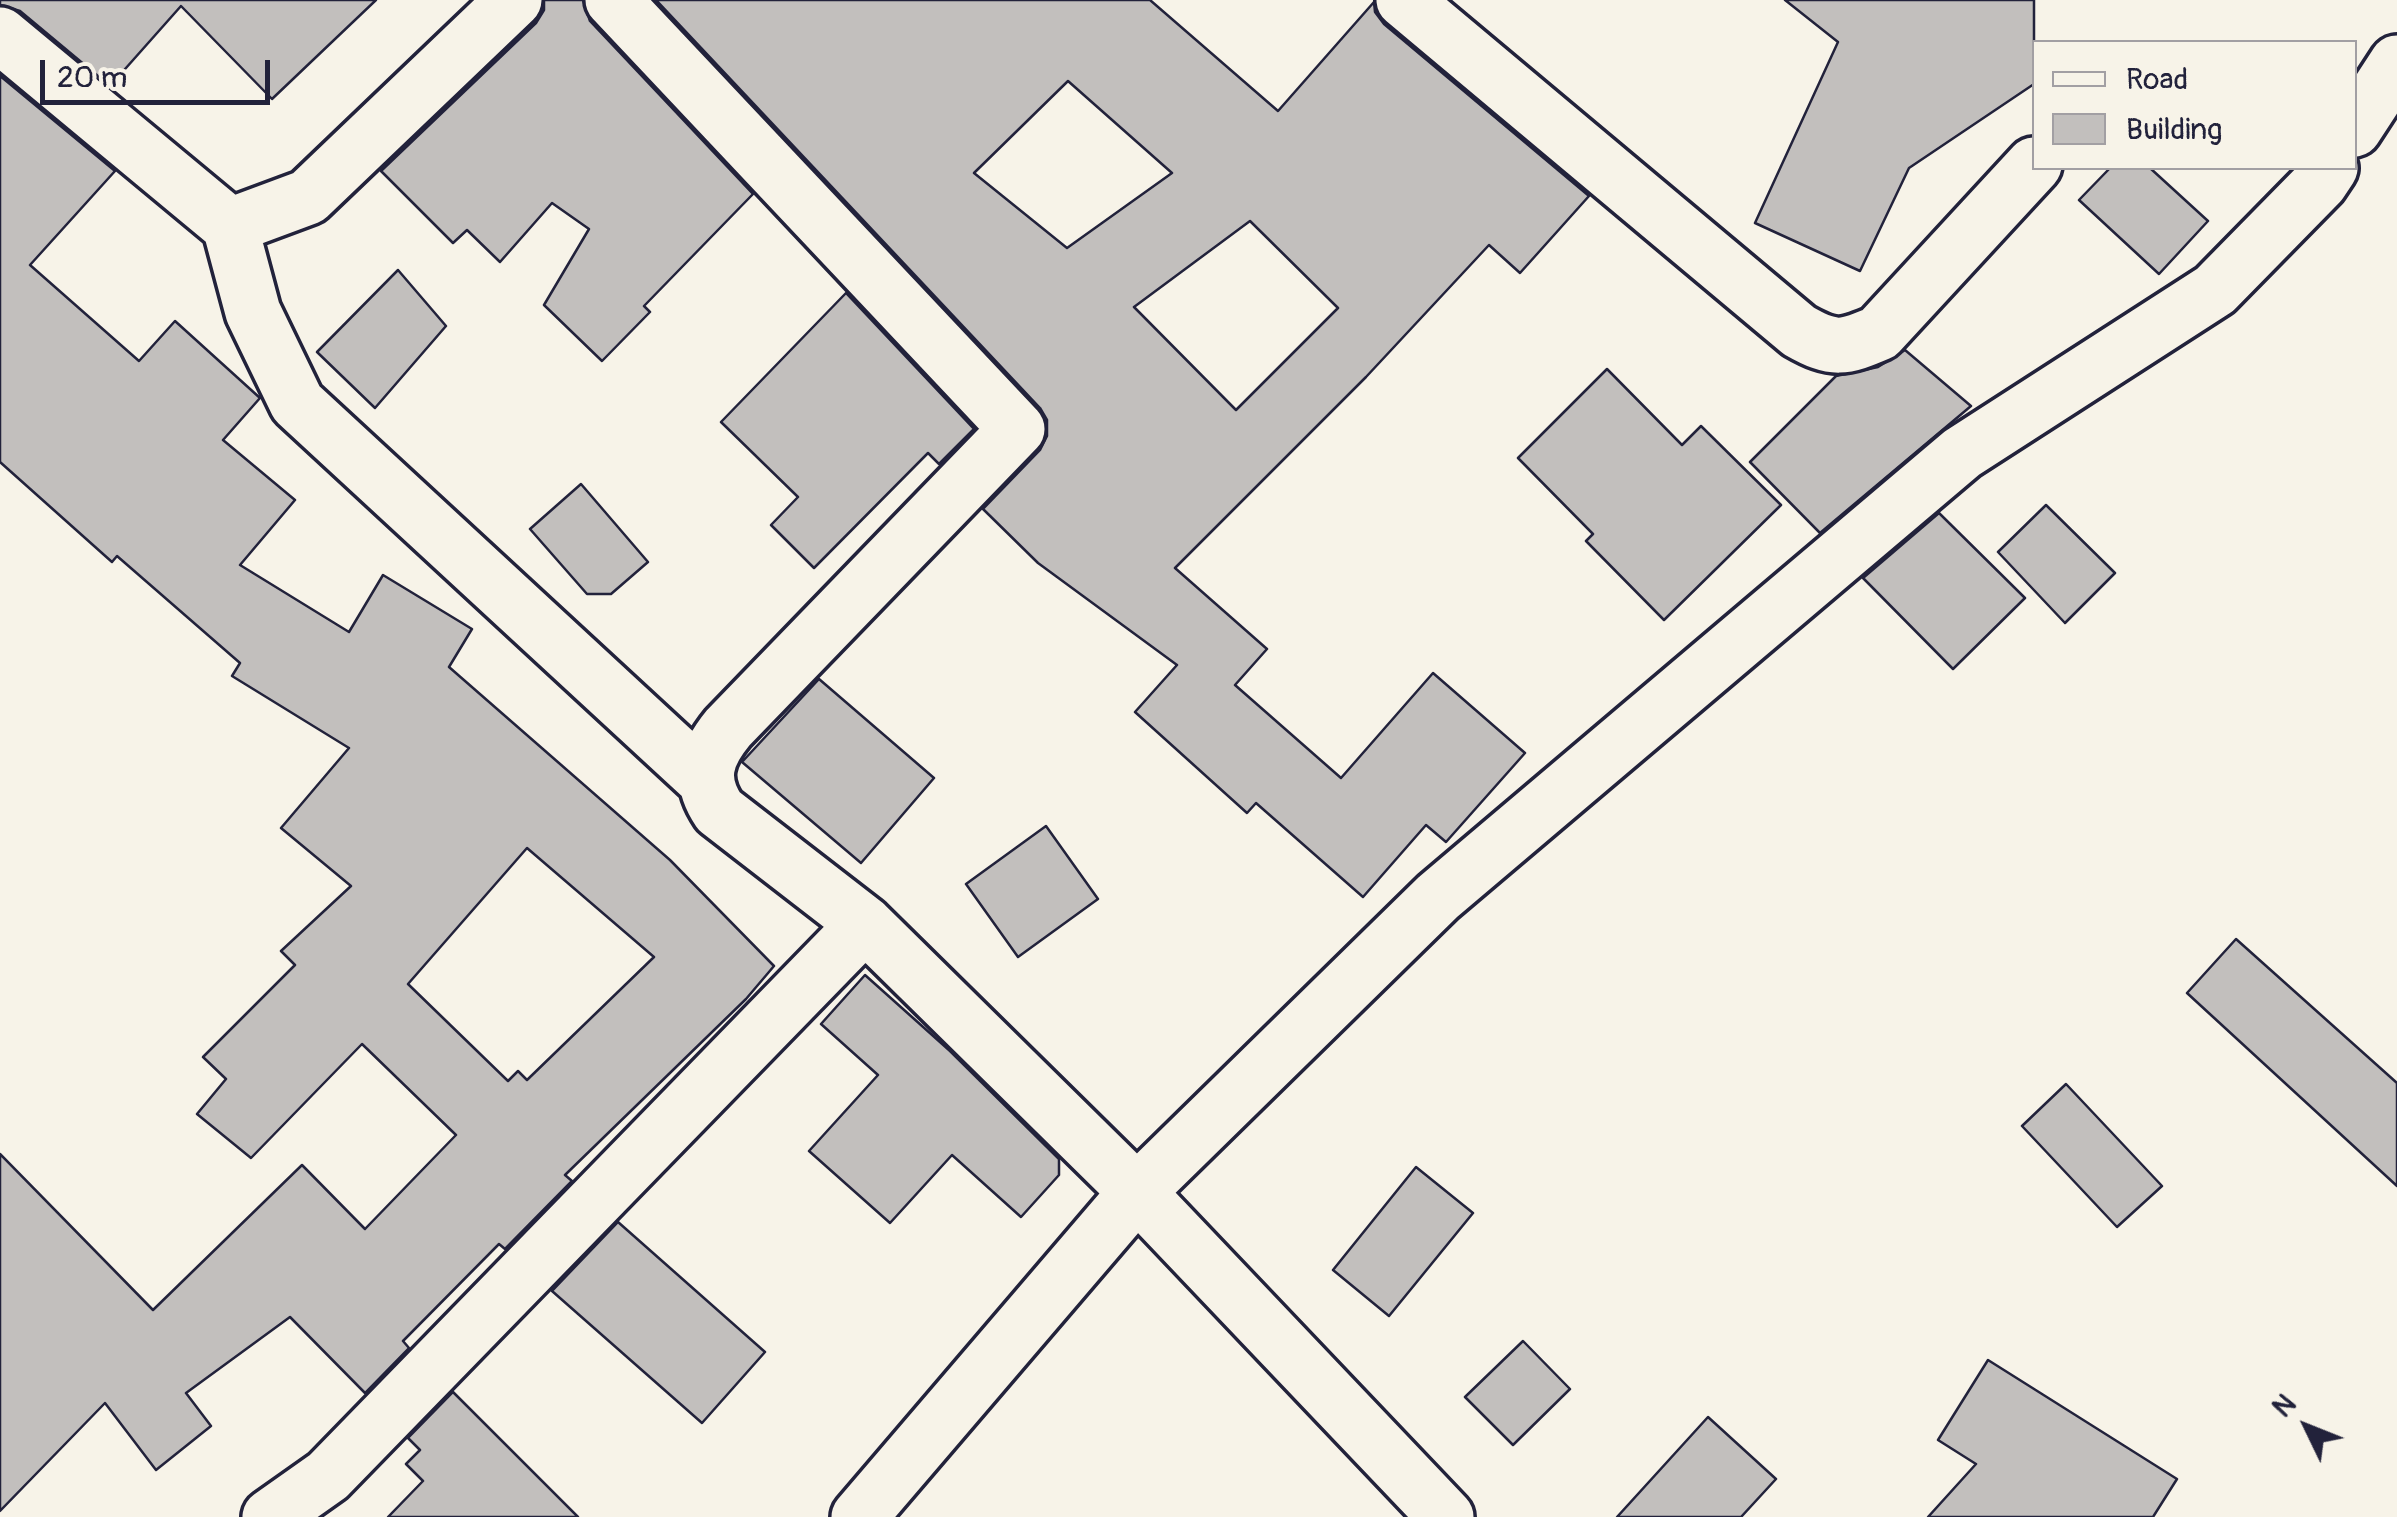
<!DOCTYPE html>
<html>
<head>
<meta charset="utf-8">
<style>
  body { margin:0 }
  #map { position:relative; width:2397px; height:1517px; overflow:hidden; background:#f7f3e8; font-family:Pangolin,sans-serif }
  canvas { display:block }
  .legend { position:absolute; left:2032px; top:40px; width:325px; height:130px; box-sizing:border-box; background:#f7f3e8; border:2px solid #a29fa3; margin:0; padding:12px 18px; list-style:none; font-size:30px; color:#22223b }
  .legend li { display:flex; align-items:center; gap:20px; height:50px }
  .legend b { width:50px; border:2px solid #a29fa3 }
  .north { position:absolute; left:2257px; top:1377px; width:100px; height:100px; -webkit-text-stroke:8px #f7f3e8; paint-order:stroke; rotate:313deg; font-size:28px; font-weight:700; line-height:40px; text-align:center; color:#22223b }
  .north::after { content:''; display:block; margin:auto; width:35px; height:45px; background:#22223b; clip-path:polygon(50% 0,100% 100%,50% 72%,0 100%) }
  .scale { position:absolute; left:40px; top:60px; width:230px; height:45px; box-sizing:border-box; border:5px solid #22223b; border-top:0; padding-left:12px; font-size:30px; line-height:35px; white-space:nowrap; color:#22223b; -webkit-text-stroke:8px #f7f3e8; paint-order:stroke }
</style>
</head>
<body>
<div id="map">
<canvas width="2397" height="1517"></canvas>
<ul class="legend">
<li><b style="height:12px;background:#f7f3e8"></b>Road</li>
<li><b style="height:28px;background:#c2bfbd"></b>Building</li>
</ul>
<div class="north">N</div>
<div class="scale">20 m</div>
</div>
<script>
const c = document.querySelector('canvas').getContext('2d');
c.lineJoin = 'round';
function fill(path, color) { c.fillStyle = color; c.fill(path, 'evenodd'); }
function stroke(path, color, width, dash) { c.strokeStyle = color; c.lineWidth = width; c.lineCap = dash ? 'butt' : 'round'; c.setLineDash(dash || []); c.stroke(path); }
const building = new Path2D(`
  M0,0H376L272,99L181,6L110,86L20,11L0,5Z
  M544,0H583L590,21L753,194L644,306L650,312L602,361L544,305L589,229L552,203L500,262L467,230L453,243L381,171L536,23L544,10Z
  M656,0H1150L1278,111L1374,2L1375,12L1384,24L1589,196L1520,273L1489,245L1366,377L1175,568L1267,649L1235,685L1341,778L1433,673L1525,753L1446,842L1426,825L1363,897L1256,803L1247,813L1135,712L1177,665L1038,563L983,509L1040,450L1047,436V420L1040,408ZM1068,81L1172,173L1067,248L974,173ZM1250,221L1338,308L1236,410L1134,307Z
  M1785,0H2034V84L1909,168L1860,271L1755,223L1838,42Z
  M0,76L115,171L30,265L139,361L175,321L260,398L223,440L295,500L240,565L349,632L383,575L472,629L449,667L670,860L774,966L746,999L565,1175L572,1181L505,1249L499,1244L403,1341L409,1348L365,1393L290,1317L186,1393L211,1426L156,1470L105,1403L0,1511V1154L153,1310L302,1165L365,1229L456,1135L362,1044L251,1158L197,1114L226,1079L203,1057L295,965L281,951L351,886L281,828L349,748L232,676L240,663L117,556L112,562L0,462ZM527,848L654,957L527,1080L518,1071L508,1081L408,984Z
  M2110,168H2150L2208,221L2159,274L2079,200Z
  M398,270L446,326L375,408L317,352Z
  M846,293L974,429L939,464L928,453L814,568L771,525L798,497L721,422Z
  M1905,350L1971,406L1820,533L1750,462L1836,376L1878,367Z
  M1607,369L1682,445L1701,426L1781,505L1664,620L1586,541L1593,534L1518,458Z
  M581,484L648,562L611,594H587L530,529Z
  M2046,505L2115,573L2065,623L1998,552Z
  M1939,513L2025,598L1953,669L1863,578Z
  M819,679L934,778L861,863L742,762Z
  M1046,826L1098,899L1018,957L966,884Z
  M2236,939L2397,1083V1186L2187,993Z
  M865,975L950,1051L1059,1159V1175L1021,1217L952,1155L890,1223L809,1151L878,1075L821,1024Z
  M2066,1084L2162,1186L2117,1227L2022,1126Z
  M1416,1167L1473,1213L1389,1316L1333,1270Z
  M618,1222L765,1352L702,1423L552,1291Z
  M1523,1341L1570,1389L1513,1445L1465,1397Z
  M1988,1360L2177,1479L2153,1517H1928L1976,1464L1938,1440Z
  M453,1392L578,1517H388L423,1481L406,1464L420,1450L408,1438Z
  M1708,1417L1776,1479L1741,1517H1617Z`);
fill(building, '#c2bfbd');
stroke(building, '#22223b', 2.5);
const minor = new Path2D(`
  M613,0L1017,429L728,728C705,756 698,780 719,811L865,924L1137,1192L1446,1517
  M1404,0L1799,331C1834,351 1844,348 1879,333L2034,165
  M0,35L230,226L308,197L514,0
  M2354,129L2397,63
  M230,226L253,312L297,403L704,779
  M270,1517L328,1476L865,924
  M859,1517L1137,1192L1438,897L1962,453L2215,290L2320,183L2330,168`);
stroke(minor, '#22223b', 62);
stroke(minor, '#f7f3e8', 55);
</script>
</body>
</html>
